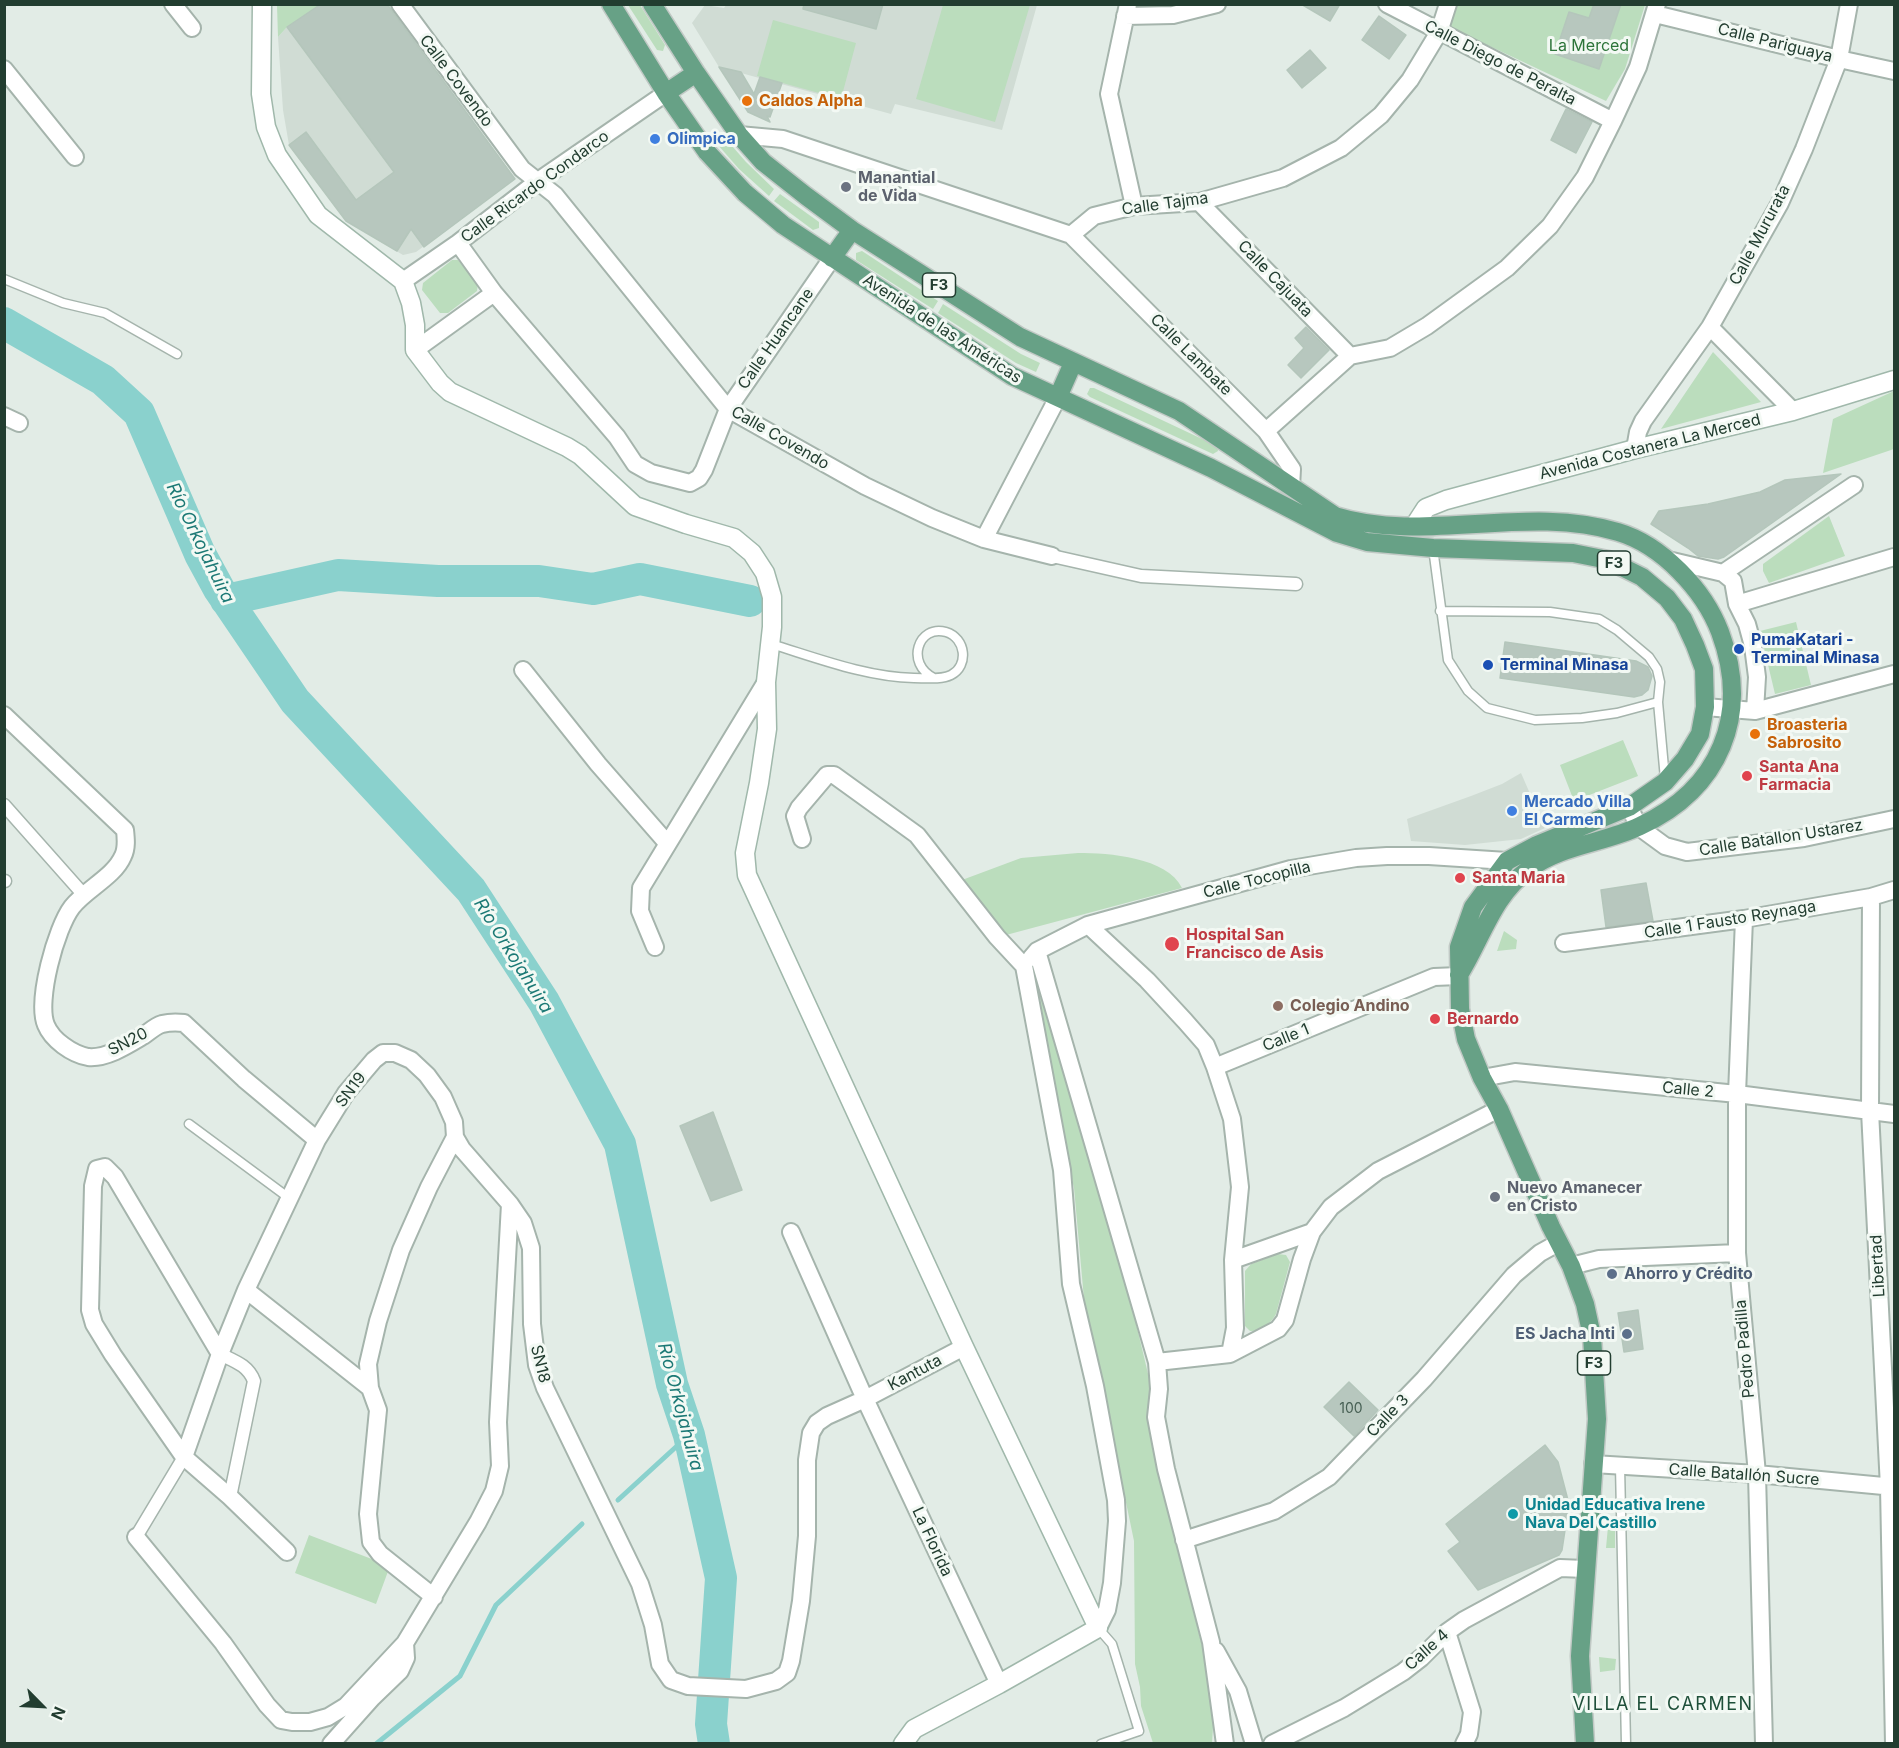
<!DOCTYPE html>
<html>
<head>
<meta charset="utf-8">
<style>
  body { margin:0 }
  #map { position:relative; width:1899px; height:1748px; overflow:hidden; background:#e2ece6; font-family:Inter,sans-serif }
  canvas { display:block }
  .frame { position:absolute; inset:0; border:6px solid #223d30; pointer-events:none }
  .north { position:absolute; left:12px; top:1676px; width:60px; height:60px; -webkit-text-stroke:4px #f3f9f4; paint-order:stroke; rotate:114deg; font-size:16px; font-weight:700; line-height:24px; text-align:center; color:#223d30 }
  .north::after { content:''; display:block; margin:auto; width:21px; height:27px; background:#223d30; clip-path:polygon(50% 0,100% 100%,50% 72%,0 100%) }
</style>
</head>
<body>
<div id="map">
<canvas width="1899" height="1748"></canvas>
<div class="frame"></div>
<div class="north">N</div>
</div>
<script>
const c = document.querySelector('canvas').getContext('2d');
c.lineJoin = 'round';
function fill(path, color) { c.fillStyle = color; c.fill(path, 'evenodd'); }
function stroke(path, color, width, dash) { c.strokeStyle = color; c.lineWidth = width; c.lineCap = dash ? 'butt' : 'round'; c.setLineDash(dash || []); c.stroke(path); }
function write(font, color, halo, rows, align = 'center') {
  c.font = font + ' Inter,sans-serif'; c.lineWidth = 6; c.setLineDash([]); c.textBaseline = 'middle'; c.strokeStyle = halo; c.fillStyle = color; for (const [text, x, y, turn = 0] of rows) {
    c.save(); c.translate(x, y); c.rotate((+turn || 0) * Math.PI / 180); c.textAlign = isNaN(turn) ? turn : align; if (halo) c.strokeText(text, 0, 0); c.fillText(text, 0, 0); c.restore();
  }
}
fill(new Path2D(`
  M727,4L1037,5L1002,130L895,104L891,114L719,67L692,23L705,5L724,8Z
  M321,5H387L515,179L416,252L403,255L346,221L289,145L283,110L278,37L287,27Z
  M1521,773L1545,828L1521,839L1465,845L1411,841L1407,819L1471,796L1502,784Z`), '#d0dcd4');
fill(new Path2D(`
  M277,5H321L287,27L278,37Z
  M628,5H640L665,45L663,51L657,50Z
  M943,5H1030L995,122L916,99Z
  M1454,5H1645L1625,69L1606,101L1447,26Z
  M773,20L856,43L841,99L757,76Z
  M720,139H726L746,162L774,189L769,196L739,169L718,145Z
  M780,194L819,222V228L813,230L774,201Z
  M862,251L938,301L933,309L856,260V253Z
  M452,260H458L478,283L477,291L448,313H440L422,290L423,283Z
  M943,304L1021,354L1040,363L1036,372L1016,363L938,313Z
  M1713,352L1761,402L1661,429Z
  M1090,388H1094L1217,446L1218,451L1213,454L1090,397L1087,394Z
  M1894,391V449L1823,473L1833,419Z
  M1829,516L1845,556L1769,583L1763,571V564Z
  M1796,622L1811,685L1775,694L1760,631Z
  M1623,740L1638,776L1574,801L1560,765Z
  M1078,853C1109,853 1167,857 1182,888L1006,935L962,880L1021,858Z
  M1504,931L1517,940L1516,949L1497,951Z
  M1037,985L1117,1244L1150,1382L1149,1415L1152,1447L1215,1697L1212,1743H1153L1141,1706L1140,1687L1135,1664L1134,1541L1084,1299L1074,1188L1039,1028Z
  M1278,1254L1286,1255L1290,1262L1276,1314C1271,1323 1261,1332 1250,1331L1245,1326V1271L1251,1264Z
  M1609,1516L1615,1522V1548H1606Z
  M309,1535L390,1566L376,1604L295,1573Z
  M1599,1657L1616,1659L1615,1670L1600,1672Z`), '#bbddbd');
stroke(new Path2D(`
  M618,1500L689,1435
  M376,1744L460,1676L496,1605L582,1524`), '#8ad1cd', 5);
stroke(new Path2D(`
  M4,323L103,380L139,413L200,554L219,589L295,701L471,890L544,1002L620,1144L672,1384L689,1435L721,1578L711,1724L714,1744
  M226,600L338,575L438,581H539L593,589L640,579L750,601`), '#8ad1cd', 32);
const building = new Path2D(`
  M321,4H387L515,179L424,247L411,229L397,251L346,221L289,145L306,132L356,200L394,172L287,27Z
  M804,4H883L876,29L803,9Z
  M1301,4H1340L1330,21Z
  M1594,4H1621L1599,69L1555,54L1569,12L1589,18Z
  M1379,16L1406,35L1389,59L1362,40Z
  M1310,50L1326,68L1302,88L1287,70Z
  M719,67L741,72L754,94L760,77L782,83L770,117L767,116L770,122L748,112Z
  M1566,109L1592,122L1576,153L1551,140Z
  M1306,327L1329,350L1301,378L1288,365L1304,348L1295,338Z
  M1841,474L1724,557L1718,559L1698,556L1688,548L1651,524L1659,511L1708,504L1760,492L1785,480Z
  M1505,642L1636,661L1648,667L1652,676L1648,690L1642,695L1634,697L1500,678Z
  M1646,883L1653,921L1606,927L1601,890Z
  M713,1112L742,1190L711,1201L680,1126Z
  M1638,1310L1643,1349L1624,1352L1618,1313Z
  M1349,1382L1378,1410L1354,1436L1324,1407Z
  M1545,1445L1558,1462L1569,1504L1562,1550L1559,1555L1478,1590L1448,1551L1460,1542L1446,1524Z`);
fill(building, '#b7c7be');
stroke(building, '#b4c6bb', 1.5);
const service = new Path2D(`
  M4,279L63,303L105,313L177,354
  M1433,548L1448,660L1468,691L1487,708L1535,720L1582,718L1617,713L1658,702
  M1440,611L1550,612L1599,619L1617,630L1649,657L1657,669L1660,682L1658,702L1665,779
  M771,644C817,658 866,677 914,678C925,678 941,680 951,675C969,666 966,638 946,632C918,624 905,664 934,678
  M189,1124L289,1198
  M1620,1466L1626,1744
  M1098,1628L1112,1644L1139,1731L1101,1744`);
const pedestrian = new Path2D(`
  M1052,556L1141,576L1296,584
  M4,805L83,894
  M4,881H5
  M220,1354C234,1361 248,1365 254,1381L230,1497
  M136,1537L184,1457`);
const minor = new Path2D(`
  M173,4L192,28
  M400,4L522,169L555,195L728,409L865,486L932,518L984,539L1052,556
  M1128,4L1109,94L1134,206
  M1387,4L1613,121
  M1655,14L1839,59L1894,71
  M1125,16L1173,15L1217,4
  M4,69L75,157
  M739,135L783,139L1071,235L1266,431L1292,469L1291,487
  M1199,202L1350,356
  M1071,235L1094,216L1134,206L1199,202L1283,178L1341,148L1381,115L1410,80L1439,32L1448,4
  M458,243L494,293L617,437L635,464L651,473L690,483L699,478L704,470L728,409L832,258
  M403,281L458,243L538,181L666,93
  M1710,327L1793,411
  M415,350L494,293
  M4,416L19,423
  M1266,431L1350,356L1390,348L1427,326L1507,268L1550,226L1585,177L1613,121L1638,67L1657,4
  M1635,449L1638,432L1643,421L1710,327L1780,203L1804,149L1839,59L1849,4
  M984,539L1058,397
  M1668,560L1723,573L1733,581L1737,604L1747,624L1753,646L1757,677L1755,711
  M1723,573L1854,485
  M1737,604L1894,557
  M523,670L598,764L667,843
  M1705,707L1755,711L1894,674
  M4,715L125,830C126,839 127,848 123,856C114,877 86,889 72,907C56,928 36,1001 46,1025C52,1040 72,1054 88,1057C106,1059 128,1045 143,1036C149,1032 155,1026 162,1024C170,1022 176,1022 184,1023L244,1079L317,1140
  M1629,807L1639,827L1665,846L1687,852L1804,838L1894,819
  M802,839L795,816L799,808L827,775H834L917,835L997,937L1024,966L1062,1170L1071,1284L1095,1386L1116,1500L1117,1521L1112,1583L1107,1610L1098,1628
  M1871,897L1870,1111L1889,1487L1894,1744
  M1744,919L1737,1094V1253L1757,1474L1764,1744
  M1088,925L1147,980L1185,1021L1206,1045L1215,1067L1232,1119L1240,1187L1233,1260L1235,1328L1230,1354
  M1564,943L1744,919L1871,897L1894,890
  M655,947L640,911L641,888L766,682
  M1037,951L1157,1362L1159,1389L1156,1417L1166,1469L1211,1642L1225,1744
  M1031,958L1037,951L1088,925L1291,869L1356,858L1387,856H1429L1507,861
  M1215,1067L1434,977L1459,976
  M1482,1078L1515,1072L1737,1094L1894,1114
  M791,1232L865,1399L999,1684
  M1233,1260L1312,1232L1331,1207L1378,1171L1499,1109
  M1571,1266L1599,1259L1737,1253
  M246,1290L370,1388
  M220,1354L115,1177L105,1167L97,1169L93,1186L90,1310L94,1324L113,1355L184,1457L230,1497L287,1552
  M1157,1362L1230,1354L1278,1329L1285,1320L1302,1259L1312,1232
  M184,1457L220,1354L246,1290L317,1140L346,1093L374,1060L383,1053H395L411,1060L427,1075L443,1097L454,1122L455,1137L462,1149L510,1204L523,1223L531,1248L532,1324L537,1365L545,1388L640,1584L653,1625L660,1664L671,1680L688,1686L746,1689L776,1681L787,1673L791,1661L801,1601L807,1536V1460L811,1433L817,1423L827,1416L865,1399L964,1347
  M1593,1464L1757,1474L1894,1487
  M136,1537L223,1643L267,1705L281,1720L292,1722H310L328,1717L346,1706L405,1643L478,1522L494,1491L500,1466L498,1422L510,1204
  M1184,1540L1274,1511L1329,1477L1424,1379L1514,1275L1540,1253L1558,1243
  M434,1597L380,1554L371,1542L368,1514L378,1410L370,1388L368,1364L378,1321L401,1250L429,1187L455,1137
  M1447,1632L1472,1712L1469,1734L1464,1744
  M1216,1651L1238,1691L1254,1744
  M331,1744L372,1698L400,1671L406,1658L405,1643
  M1272,1744L1344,1708L1403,1672L1421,1658L1447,1632L1464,1620L1560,1568L1585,1569`);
const secondary = new Path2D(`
  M262,4L261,94L266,127L277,155L318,215L403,281L411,303L415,325V350L440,383L450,392L567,447L580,455L635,506L686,524L734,538L752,553L765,573L772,597V627L766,682L767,729L759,783L745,853L747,875L964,1347L1098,1628L999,1684L914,1729L903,1744
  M1415,525L1426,508L1446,500L1635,449L1793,411L1894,380`);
const primary = new Path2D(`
  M611,4L666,93L707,152L745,193L783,225L1012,376L1211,468L1337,533L1367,542L1433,548L1573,553L1608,560L1642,577L1667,598L1683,619L1695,645L1704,669L1705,707L1700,734L1685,759L1665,782L1629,807L1537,845L1507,861L1473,907L1459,947L1460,1009L1466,1039L1482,1078L1499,1109L1551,1227L1571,1266L1585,1304L1592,1336L1597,1419L1580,1656L1585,1744
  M652,4L696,73L739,135L763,162L806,196L852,230L1020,337L1179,411L1335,516C1425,544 1526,504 1618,532C1662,545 1704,590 1720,632C1751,715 1720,789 1640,826C1605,843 1561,845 1529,869C1493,895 1482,938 1459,975
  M666,93L696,73
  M832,258L852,230
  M1058,397L1073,363`);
stroke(service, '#a5b4ac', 11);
stroke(pedestrian, '#a5b4ac', 15);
stroke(minor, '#a5b4ac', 20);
stroke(secondary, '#a0b8ab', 21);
stroke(primary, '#c1c9c5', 21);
stroke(service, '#fff', 8);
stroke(pedestrian, '#fff', 12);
stroke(minor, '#fff', 16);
stroke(secondary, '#fff', 18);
stroke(primary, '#67a186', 18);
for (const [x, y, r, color] of [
  [747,101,6,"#e8710a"],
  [655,139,6,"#3f7fe0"],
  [846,187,6,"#6b7280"],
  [1739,649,6,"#1a4fb4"],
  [1488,665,6,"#1a4fb4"],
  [1755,734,6,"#e8710a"],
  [1747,776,6,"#e0444e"],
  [1512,811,6,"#3f7fe0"],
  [1460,878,6,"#e0444e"],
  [1172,944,8,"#e0444e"],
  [1278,1006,6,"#8d6e63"],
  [1435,1019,6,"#e0444e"],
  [1495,1197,6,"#6b7280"],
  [1612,1274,6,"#5c6f8a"],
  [1627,1334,6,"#5c6f8a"],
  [1513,1514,6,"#0f9aa8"]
]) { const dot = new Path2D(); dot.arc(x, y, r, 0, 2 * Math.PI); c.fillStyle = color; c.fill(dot); stroke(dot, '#f3f9f4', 2); }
write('14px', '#476054', null, [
  ["100",1351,1409]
]);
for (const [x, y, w] of [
  [939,285,33],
  [1614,563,33],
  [1594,1363,33]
]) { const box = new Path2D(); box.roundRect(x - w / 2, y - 12, w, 24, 4.5); c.fillStyle = '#f3f9f4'; c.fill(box); stroke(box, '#223d30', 1.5); }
write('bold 15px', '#223d30', null, [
  ["F3",939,285],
  ["F3",1614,563],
  ["F3",1594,1363]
]);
write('16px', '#223d30', '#f3f9f4', [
  ["Calle Pariguaya",1775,43,14],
  ["Calle Diego de Peralta",1500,63,27],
  ["Calle Covendo",456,81,53],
  ["Calle Ricardo Condarco",535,187,-36],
  ["Calle Tajma",1165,204,-8],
  ["Calle Mururata",1760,235,-62],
  ["Calle Cajuata",1275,279,46],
  ["Avenida de las Américas",942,329,33],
  ["Calle Huancane",776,339,-55],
  ["Calle Lambate",1191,355,45],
  ["Calle Covendo",780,438,30],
  ["Avenida Costanera La Merced",1650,447,-14],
  ["Calle Batallon Ustarez",1781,838,-9],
  ["Calle Tocopilla",1257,880,-14],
  ["Calle 1 Fausto Reynaga",1730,920,-9],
  ["Calle 1",1286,1038,-22],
  ["SN20",128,1042,-27],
  ["SN19",351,1090,-53],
  ["Calle 2",1688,1090,5],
  ["Libertad",1878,1266,-93],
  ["Pedro Padilla",1745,1349,-95],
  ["SN18",540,1364,76],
  ["Kantuta",915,1373,-28],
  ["Calle 3",1388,1416,-46],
  ["Calle Batallón Sucre",1744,1475,4],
  ["La Florida",932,1542,65],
  ["Calle 4",1427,1650,-42]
]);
write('16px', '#2c7439', '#f3f9f4', [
  ["La Merced",1589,46]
]);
write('bold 16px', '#c56008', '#f3f9f4', [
  ["Caldos Alpha",759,101],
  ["Broasteria",1767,725],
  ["Sabrosito",1767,743]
], 'left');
write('bold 16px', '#366cbe', '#f3f9f4', [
  ["Olimpica",667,139],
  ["Mercado Villa",1524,802],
  ["El Carmen",1524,820]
], 'left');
write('bold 16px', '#5b616d', '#f3f9f4', [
  ["Manantial",858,178],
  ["de Vida",858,196],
  ["Nuevo Amanecer",1507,1188],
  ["en Cristo",1507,1206]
], 'left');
write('bold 16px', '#164399', '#f3f9f4', [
  ["PumaKatari -",1751,640],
  ["Terminal Minasa",1751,658],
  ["Terminal Minasa",1500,665]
], 'left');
write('bold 16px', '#be3a42', '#f3f9f4', [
  ["Santa Ana",1759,767],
  ["Farmacia",1759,785],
  ["Santa Maria",1472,878],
  ["Hospital San",1186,935],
  ["Francisco de Asis",1186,953],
  ["Bernardo",1447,1019]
], 'left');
write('bold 16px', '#785e54', '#f3f9f4', [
  ["Colegio Andino",1290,1006]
], 'left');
write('bold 16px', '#4e5e75', '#f3f9f4', [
  ["Ahorro y Crédito",1624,1274],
  ["ES Jacha Inti",1615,1334,"right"]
], 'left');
write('bold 16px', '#0d838f', '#f3f9f4', [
  ["Unidad Educativa Irene",1525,1505],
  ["Nava Del Castillo",1525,1523]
], 'left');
write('italic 18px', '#1c7975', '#f3f9f4', [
  ["Río Orkojahuira",200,543,64],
  ["Río Orkojahuira",513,956,58],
  ["Río Orkojahuira",680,1407,75]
]);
c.letterSpacing = '1.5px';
write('18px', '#1e4f39', '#f3f9f4', [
  ["VILLA EL CARMEN",1663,1705]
]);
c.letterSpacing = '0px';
</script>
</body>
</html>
